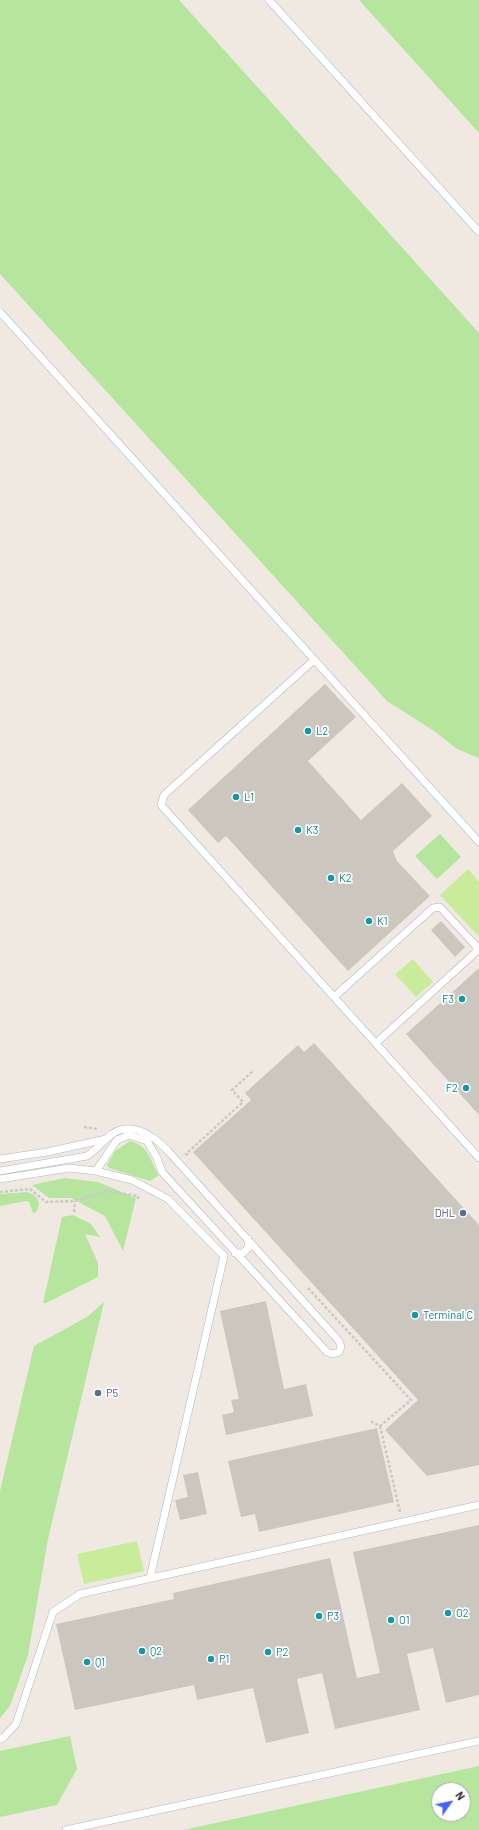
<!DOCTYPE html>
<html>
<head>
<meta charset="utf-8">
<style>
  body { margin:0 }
  #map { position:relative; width:479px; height:1830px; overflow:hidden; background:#efe9e1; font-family:Barlow,sans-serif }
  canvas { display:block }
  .north { position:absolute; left:431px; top:1782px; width:40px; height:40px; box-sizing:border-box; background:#fff; border:1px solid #ababab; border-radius:50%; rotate:57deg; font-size:11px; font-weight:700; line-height:16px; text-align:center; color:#2e2e2e }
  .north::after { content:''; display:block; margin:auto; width:14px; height:18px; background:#4264fb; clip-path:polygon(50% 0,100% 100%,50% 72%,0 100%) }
</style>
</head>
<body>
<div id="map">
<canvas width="479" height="1830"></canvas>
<div class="north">N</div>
</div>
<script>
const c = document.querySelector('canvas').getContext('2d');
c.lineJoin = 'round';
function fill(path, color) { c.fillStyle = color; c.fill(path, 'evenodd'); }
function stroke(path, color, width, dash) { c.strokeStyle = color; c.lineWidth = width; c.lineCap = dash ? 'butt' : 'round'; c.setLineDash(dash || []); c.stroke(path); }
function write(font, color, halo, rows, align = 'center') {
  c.font = font + ' Barlow,sans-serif'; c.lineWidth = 3.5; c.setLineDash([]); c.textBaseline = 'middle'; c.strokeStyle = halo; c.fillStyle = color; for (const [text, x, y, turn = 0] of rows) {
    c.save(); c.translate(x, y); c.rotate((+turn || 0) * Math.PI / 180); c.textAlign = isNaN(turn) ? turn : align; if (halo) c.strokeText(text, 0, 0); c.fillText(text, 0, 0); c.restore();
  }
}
fill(new Path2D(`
  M0,0H179L479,333V758L457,749L434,731L387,701L0,274Z
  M359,0H479V133Z
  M440,834L461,857L437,879L415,856Z
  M130,1141C150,1146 149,1160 159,1175L150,1181L109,1168L107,1165L115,1151Z
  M65,1178L98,1182L136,1198L123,1251L105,1216L71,1198H49L32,1185Z
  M27,1192C38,1195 43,1204 35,1213H33L29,1202L26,1201L0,1206V1194Z
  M73,1215L91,1224L100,1237L85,1234L98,1263V1277L46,1303H43L62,1217Z
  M104,1302L48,1539L28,1655L10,1706L0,1718V1491L34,1346L87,1317Z
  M70,1736L77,1769L57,1805L0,1817V1751Z
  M479,1766V1830H183L197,1827ZM439,1790H463V1814H439Z`), '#b6e59e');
fill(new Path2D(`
  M468,869L479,882V937L440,895Z
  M413,959L433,982L416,997L395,974Z
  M137,1541L144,1571L84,1584L77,1554Z`), '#c9ec9a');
fill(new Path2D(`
  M325,684L356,717L308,761L361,820L402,783L432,816L393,851L397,861L430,896L348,971L226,836L218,843L188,810Z
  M441,921L465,947L455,957L431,930Z
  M479,968V1115L406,1034Z
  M314,1043L479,1225V1465L427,1476L385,1430L418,1400L193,1152L251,1100L245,1093L298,1045L304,1052Z
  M266,1301L284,1389L306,1384L313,1416L226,1435L222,1415L234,1412L231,1400L239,1399L220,1311Z
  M377,1428L394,1502L259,1532L255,1514L241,1517L228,1461Z
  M198,1472L207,1514L180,1520L175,1500L188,1497L183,1475Z
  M479,1525V1695L446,1703L433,1648L407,1654L420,1710L335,1729L322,1673L297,1679L309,1733L266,1743L253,1688L197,1700L194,1685L75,1710L56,1624L174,1599L173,1593L330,1558L357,1678L380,1673L353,1552Z`), '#cbc7bf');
const service = new Path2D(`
  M269,0L479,232
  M0,312L479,842
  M314,660L164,795L161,805L479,1158
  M334,997L433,908L440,907L476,946V952L376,1043
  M0,1159L47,1152L106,1139
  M0,1171L87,1156C95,1151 99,1146 106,1139C127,1118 151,1133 168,1151L339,1341L341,1347L339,1352L333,1354L327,1352L162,1172L157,1158L147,1141L129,1135L117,1140L96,1171
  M0,1179L69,1168L96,1171L132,1180L168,1199L224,1256L150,1578
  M235,1253H243L249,1247L248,1239
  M0,1739L4,1737L16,1724L53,1612L80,1594L479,1505
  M66,1830L479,1741`);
stroke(service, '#b4b7c1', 8);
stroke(new Path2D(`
  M84,1127L97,1129
  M188,1155L186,1154L243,1102L232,1090L254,1070
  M0,1192L30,1189L46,1202L75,1201L105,1191L138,1196V1200
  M74,1212L75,1201
  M308,1288L411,1400L380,1426L370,1421
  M380,1426L400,1512`), '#c9c9c9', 2.5, [3, 2]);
stroke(service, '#fff', 7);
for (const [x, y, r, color] of [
  [308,731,4,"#0f9aa8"],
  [236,797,4,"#0f9aa8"],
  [298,830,4,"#0f9aa8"],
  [331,878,4,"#0f9aa8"],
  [369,921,4,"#0f9aa8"],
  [462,999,4,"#0f9aa8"],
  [466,1088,4,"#0f9aa8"],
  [463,1213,4,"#5c6f8a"],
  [415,1315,4,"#0f9aa8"],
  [98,1393,4,"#5c6f8a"],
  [448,1613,4,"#0f9aa8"],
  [319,1616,4,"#0f9aa8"],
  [391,1620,4,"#0f9aa8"],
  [142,1651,4,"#0f9aa8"],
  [268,1652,4,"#0f9aa8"],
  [211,1659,4,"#0f9aa8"],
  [87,1662,4,"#0f9aa8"]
]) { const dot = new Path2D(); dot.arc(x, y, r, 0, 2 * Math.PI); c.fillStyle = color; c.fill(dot); stroke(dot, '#fff', 1.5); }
write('11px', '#0d838f', '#fff', [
  ["L2",316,731],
  ["L1",244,797],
  ["K3",306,830],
  ["K2",339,878],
  ["K1",377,921],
  ["F3",454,999,"right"],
  ["F2",458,1088,"right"],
  ["Terminal C",423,1315],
  ["O2",456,1613],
  ["P3",327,1616],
  ["O1",399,1620],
  ["Q2",150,1651],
  ["P2",276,1652],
  ["P1",219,1659],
  ["Q1",95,1662]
], 'left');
write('11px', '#4e5e75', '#fff', [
  ["DHL",455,1213],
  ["P5",106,1393,"left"]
], 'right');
</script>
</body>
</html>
